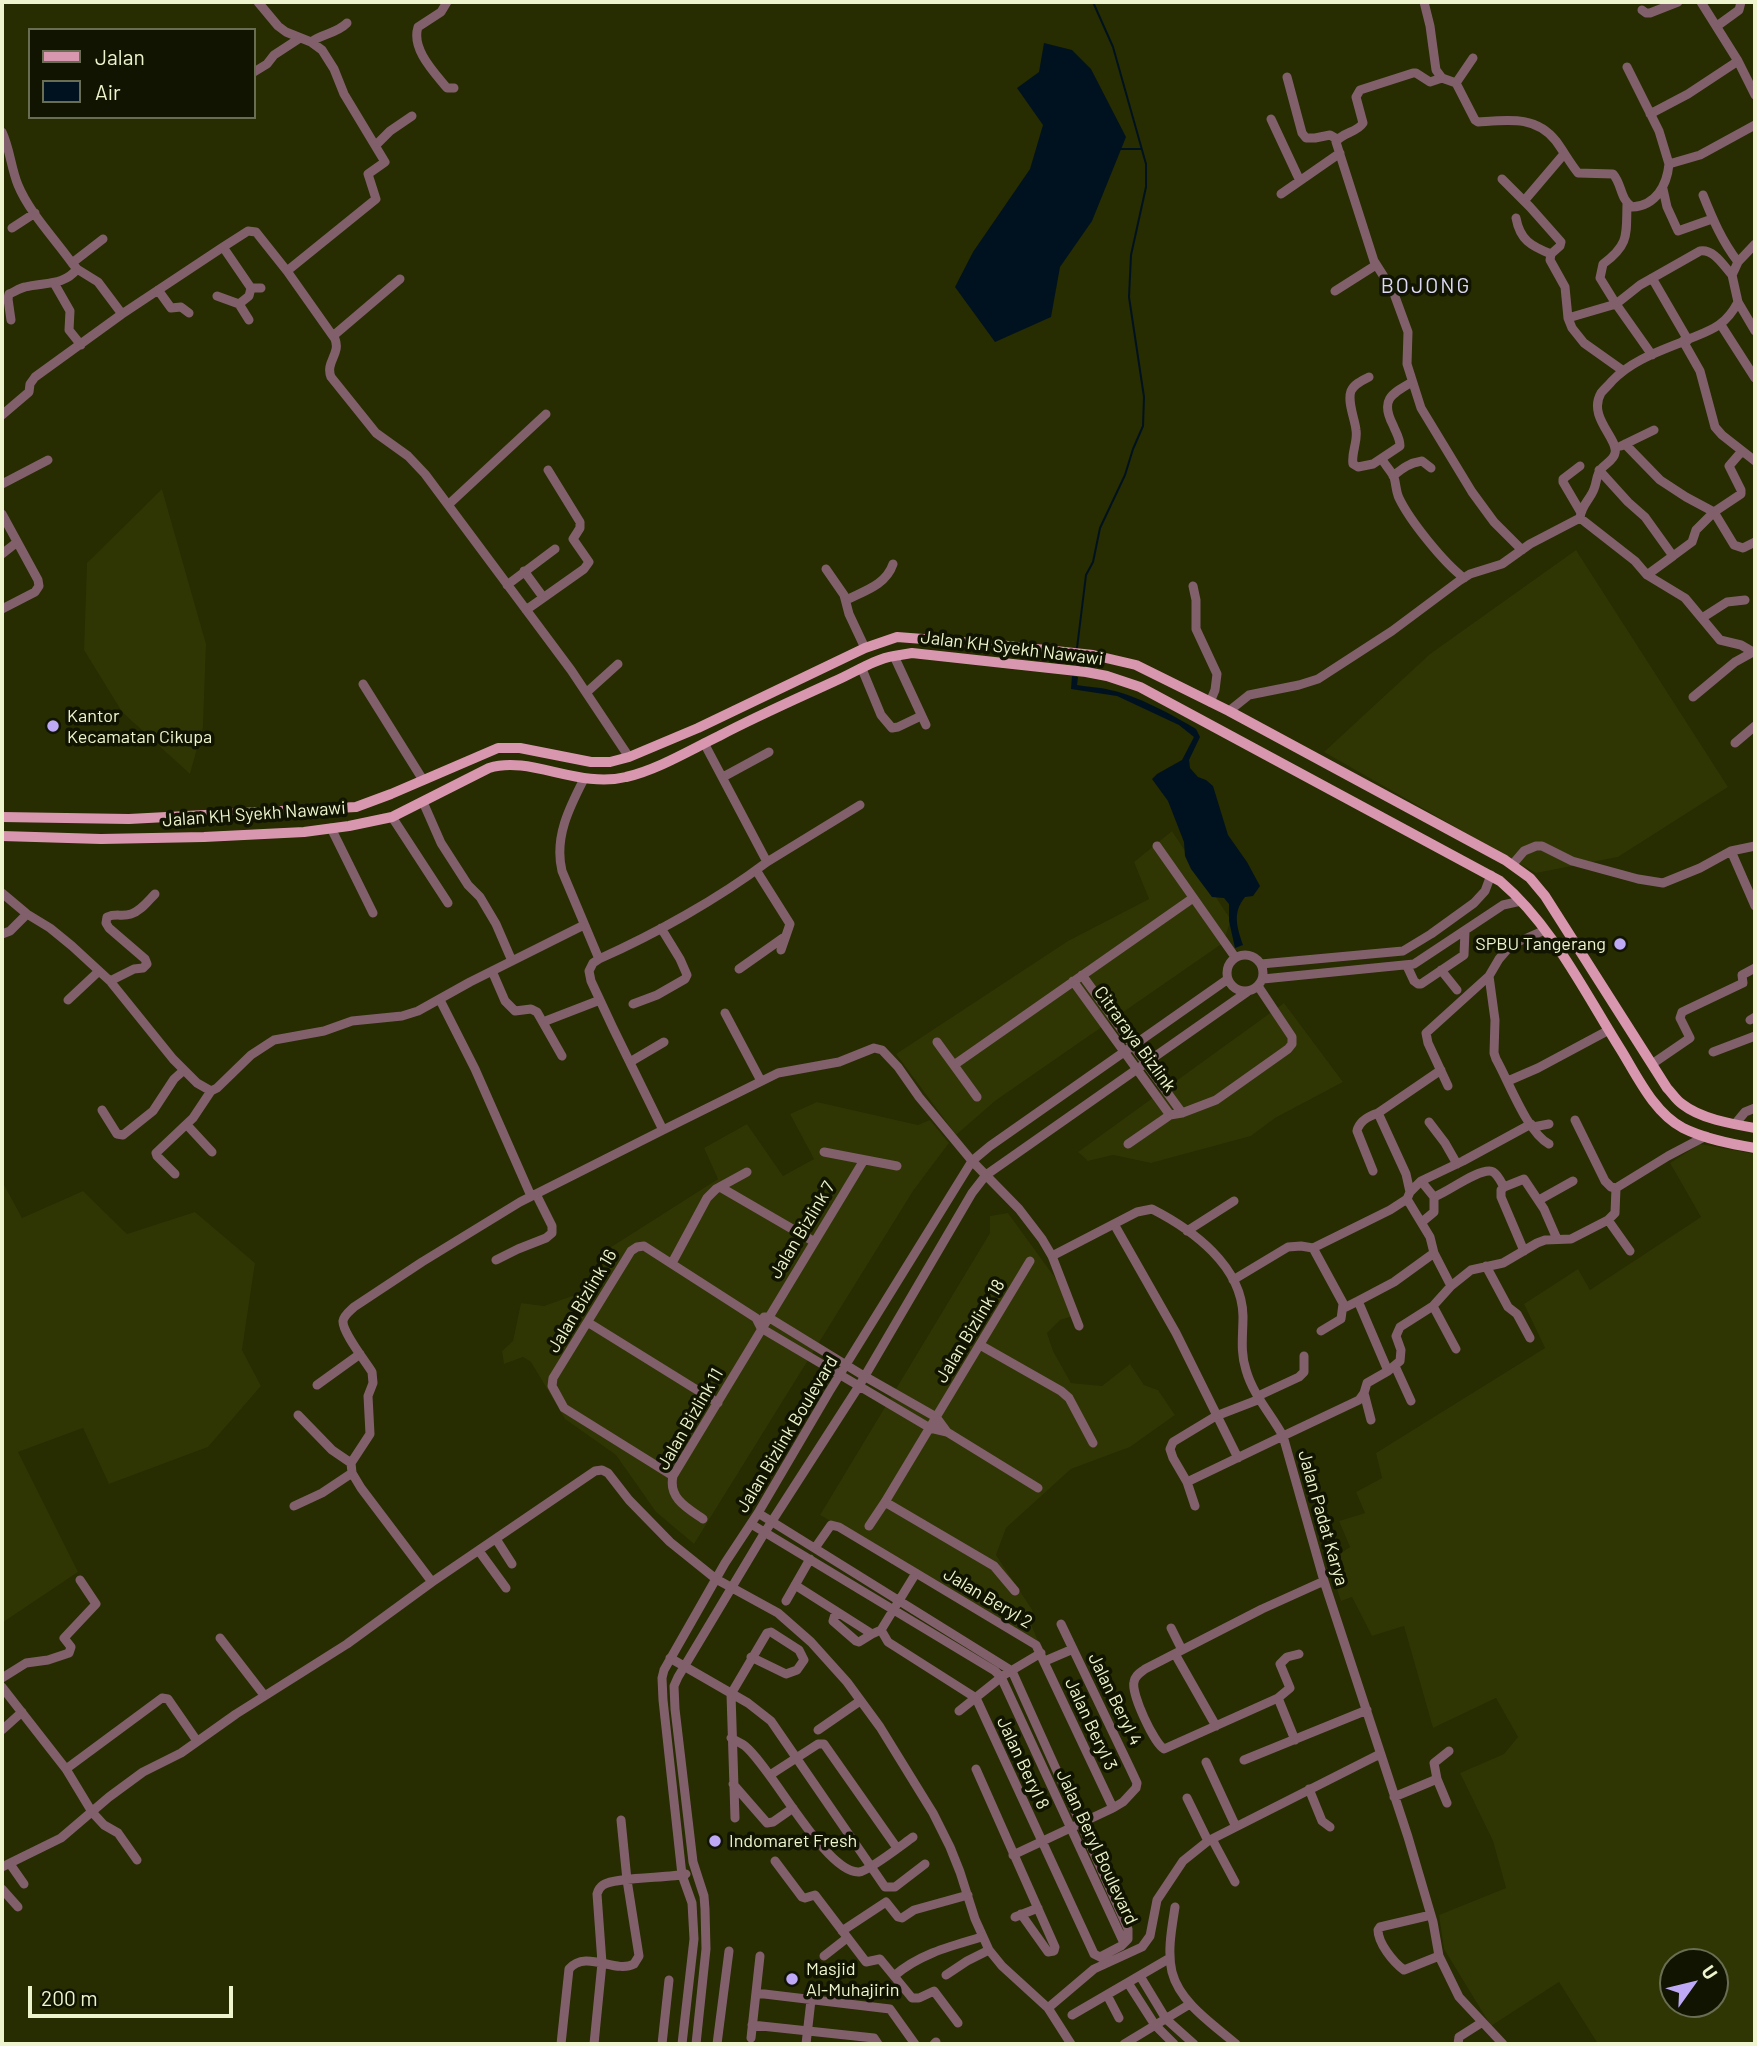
<!DOCTYPE html>
<html>
<head>
<meta charset="utf-8">
<style>
  body { margin:0 }
  #map { position:relative; width:1757px; height:2046px; overflow:hidden; background:#272c01; font-family:Barlow,sans-serif }
  canvas { display:block }
  .frame { position:absolute; inset:0; border:4px solid #eef5ce; pointer-events:none }
  .legend { position:absolute; left:28px; top:28px; width:228px; height:91px; box-sizing:border-box; background:#101400; border:2px solid #696e52; margin:0; padding:9px 12px; list-style:none; font-size:21px; color:#eef5ce }
  .legend li { display:flex; align-items:center; gap:14px; height:35px }
  .legend b { width:35px; border:2px solid #696e52 }
  .north { position:absolute; left:1659px; top:1948px; width:70px; height:70px; box-sizing:border-box; background:#101400; border:2px solid #696e52; border-radius:50%; rotate:56deg; font-size:19px; font-weight:700; line-height:28px; text-align:center; color:#eef5ce }
  .north::after { content:''; display:block; margin:auto; width:24px; height:32px; background:#bda9f5; clip-path:polygon(50% 0,100% 100%,50% 72%,0 100%) }
  .scale { position:absolute; left:28px; top:1986px; width:205px; height:32px; box-sizing:border-box; border:4px solid #eef5ce; border-top:0; padding-left:9px; font-size:21px; line-height:24px; white-space:nowrap; color:#eef5ce; -webkit-text-stroke:5px #101400; paint-order:stroke }
</style>
</head>
<body>
<div id="map">
<canvas width="1757" height="2046"></canvas>
<div class="frame"></div>
<ul class="legend">
<li><b style="height:9px;background:#d997af"></b>Jalan</li>
<li><b style="height:19px;background:#00121f"></b>Air</li>
</ul>
<div class="north">U</div>
<div class="scale">200 m</div>
</div>
<script>
const c = document.querySelector('canvas').getContext('2d');
c.lineJoin = 'round';
function fill(path, color) { c.fillStyle = color; c.fill(path, 'evenodd'); }
function stroke(path, color, width, dash) { c.strokeStyle = color; c.lineWidth = width; c.lineCap = dash ? 'butt' : 'round'; c.setLineDash(dash || []); c.stroke(path); }
function write(font, color, halo, rows, align = 'center') {
  c.font = font + ' Barlow,sans-serif'; c.lineWidth = 7; c.setLineDash([]); c.textBaseline = 'middle'; c.strokeStyle = halo; c.fillStyle = color; for (const [text, x, y, turn = 0] of rows) {
    c.save(); c.translate(x, y); c.rotate((+turn || 0) * Math.PI / 180); c.textAlign = isNaN(turn) ? turn : align; if (halo) c.strokeText(text, 0, 0); c.fillText(text, 0, 0); c.restore();
  }
}
fill(new Path2D(`
  M162,489L206,644L203,727L190,774L122,712L84,650L87,563Z
  M1576,550L1728,787L1618,857L1536,873L1324,752L1430,654Z
  M1172,831L1231,920L1223,943L995,1101L956,1135L896,1054L1068,941L1149,899L1134,862Z
  M1284,1003L1343,1082L1275,1118L1251,1136L1151,1163L1113,1155L1088,1161L1078,1152Z
  M817,1102L918,1125L930,1120L949,1143L913,1191L694,1544L656,1512L616,1455L565,1419L531,1362L523,1357L504,1364L502,1351L513,1341L521,1303L544,1306L603,1285L597,1256L718,1179L704,1148L747,1124L783,1176L814,1159L790,1114Z
  M1700,1144L1755,1154V2044H1598L1559,1982L1491,2026L1444,1949L1439,1915L1506,1888L1493,1841L1460,1773L1504,1754L1518,1737L1496,1698L1433,1728L1404,1626L1372,1636L1352,1597L1341,1601L1328,1562L1350,1547L1339,1521L1365,1513L1356,1492L1382,1478L1376,1453L1545,1348L1524,1304L1578,1269L1590,1290L1701,1217L1670,1163ZM1673,1962H1715V2004H1673Z
  M2,1181L22,1218L83,1191L127,1234L195,1212L255,1263L242,1350L261,1386L208,1447L109,1484L83,1428L18,1452L78,1572L2,1623Z
  M1008,1213L1064,1290L1073,1316L1060,1320L1047,1333L1053,1351L1071,1383L1102,1386L1130,1364L1144,1385L1158,1390L1175,1415L1130,1447L1071,1469L1006,1528L996,1555L1033,1611L1028,1617L1038,1641L820,1515L990,1233V1216Z`), '#303504');
fill(new Path2D(`
  M1044,43L1072,50L1091,69L1126,137L1092,221L1060,267L1051,317L995,342L955,287L973,252L1030,169L1043,125L1017,88L1039,72Z
  M1072,676L1078,677L1077,685C1088,687 1100,687 1110,690C1136,695 1173,715 1196,729L1200,737L1189,760L1190,768L1198,777L1206,780L1213,786L1228,835L1247,862L1260,886L1253,896L1245,897C1232,913 1237,927 1243,945L1235,948L1229,921V904L1224,898L1212,897L1191,869L1185,856L1184,842L1168,801L1152,779L1157,774L1182,760L1194,737L1179,725L1117,696L1071,689Z`), '#00121f');
stroke(new Path2D(`
  M1121,149H1141
  M1077,648L1086,575L1093,562L1100,528L1125,475L1133,449L1143,426L1144,397L1129,297L1131,255L1146,187V164L1113,47L1093,2`), '#00121f', 2);
stroke(new Path2D(`
  M258,2L278,26L286,32L311,42L322,50L334,69L344,94L385,162L368,174L376,199L287,271
  M447,2L441,12L418,27C411,49 434,72 447,88H454
  M1424,2L1430,26L1436,70L1442,78L1456,83L1475,120L1478,122C1507,120 1536,115 1556,141C1564,152 1570,163 1578,173L1613,174C1622,184 1620,199 1632,207C1656,206 1667,185 1669,164L1700,155L1755,125
  M1701,2L1738,61L1755,95
  M1642,10L1646,13H1650L1678,2
  M1717,26L1739,10L1741,2
  M311,42C323,33 336,34 347,23
  M1627,67L1659,131L1669,164
  M254,72L267,64L274,55L300,38
  M1287,77L1302,133L1306,138H1315L1330,135L1337,139
  M1442,78L1430,82L1416,73H1413L1360,90L1356,97L1363,123C1357,133 1342,132 1336,142L1374,261L1393,291L1408,332L1407,364L1421,408L1472,492L1494,522L1522,550
  M1456,83L1473,58
  M1650,114L1688,94L1738,61
  M1271,119L1300,181
  M2,132C10,149 11,168 18,185C29,212 55,239 72,263L77,269L98,282L122,314L35,377L30,384L29,392L2,415
  M376,145L390,131L412,116
  M1502,179L1530,207L1561,242L1560,246L1551,254L1550,260L1565,287L1568,318L1572,328L1584,343L1622,370
  M1663,189L1667,207L1678,231L1712,219
  M1281,194L1340,153
  M1703,195C1713,220 1722,241 1738,262
  M1524,201L1564,154
  M1627,204C1626,234 1630,244 1603,264L1600,278L1616,304L1652,355
  M1516,218C1520,240 1531,246 1551,254
  M12,228L35,213
  M1755,244L1738,262L1732,275L1738,302C1724,329 1707,331 1682,342C1657,352 1631,361 1612,381C1609,385 1604,389 1601,393C1587,417 1619,439 1615,453C1614,460 1605,464 1601,469C1596,475 1597,482 1594,489C1590,500 1581,505 1580,518L1635,561L1647,575L1685,598L1720,640L1741,645L1755,653
  M223,247L251,288
  M72,263L103,239
  M1652,278L1688,340
  M54,283L70,311L69,330L81,345
  M158,290L171,308L181,307L189,313
  M1335,291L1376,265
  M217,296L239,304L249,296L251,288H261
  M1738,302L1755,331
  M239,304L249,320
  M122,314L223,247L248,231L256,232L287,271L335,339C341,354 325,362 331,377L376,433L408,456L425,474L571,670L629,757
  M1568,318L1616,304L1640,285L1700,251C1714,249 1723,265 1732,275
  M11,320L8,299L9,294C14,292 20,288 25,287C44,282 64,286 77,269
  M1721,325L1755,378
  M333,336L400,279
  M1683,341L1700,371L1715,427L1722,435L1755,461
  M1369,377C1363,380 1354,384 1351,391C1347,402 1355,419 1356,430C1358,442 1351,453 1353,464L1358,467L1373,464L1400,446C1400,438 1396,433 1393,425C1380,400 1391,394 1412,382
  M1625,444L1660,480L1686,497L1714,512L1696,530L1692,542L1673,556
  M1621,446L1654,430
  M1742,451L1729,466L1741,490V494L1714,512L1734,545L1743,548L1755,542
  M1382,459C1385,465 1391,471 1394,477C1396,484 1396,492 1399,498C1410,521 1444,563 1464,578
  M1580,466L1563,479V482L1580,511
  M1599,470L1628,502L1645,517L1673,556L1647,575
  M1393,476C1403,468 1409,463 1422,461L1431,468
  M2,484L48,460
  M448,505L546,414
  M2,514L38,580L39,586L35,592L2,609
  M2,554L16,543
  M826,569L844,595L849,614L865,648
  M524,571L543,597
  M507,585L555,549
  M1193,586L1196,600V629L1217,674L1215,690L1210,702
  M846,600C864,591 886,585 893,564
  M526,610L584,569L589,562L573,539L580,528V522L548,470
  M1702,618L1727,602L1745,600
  M894,656L926,725
  M862,669L881,715L892,728L898,727L921,716
  M363,684L423,780
  M587,692L618,664
  M1693,697L1735,662L1755,651
  M1229,711L1249,695L1299,685L1318,679L1392,631L1459,581L1470,574L1502,564L1530,544L1580,518
  M1735,743L1755,726
  M723,777L769,752
  M584,779C569,808 554,838 562,871L599,959
  M423,802L441,843L468,885L480,897L496,924L512,961
  M392,817L448,903
  M331,828L373,913
  M1157,846L1235,957
  M1731,851L1755,906
  M767,862L860,805
  M1512,865L1524,851L1536,846H1542L1572,861L1638,879L1663,883L1700,868L1731,851L1755,846
  M756,870L790,924L781,950
  M2,893L27,914L50,928L72,946L110,981L173,1059L197,1083L211,1091L193,1118L156,1153L157,1156L175,1174
  M2,934L10,931L27,914
  M1227 973a18 18 0 1 1 36 0a18 18 0 1 1-36 0Z
  M1261,964L1403,951L1431,934L1474,903L1485,891L1491,875
  M1407,966L1414,981L1418,984H1421L1464,955L1465,931
  M739,969L783,938
  M1441,970L1457,990
  M492,971L505,1001L515,1011L531,1009L537,1012L562,1056
  M1082,975L1182,1113
  M1489,976L1495,1020L1494,1053L1496,1059C1509,1082 1527,1132 1549,1144
  M1263,979L1414,964L1503,905L1521,901
  M110,981L134,969L143,968L147,964L145,959L109,928L106,923L107,917C116,913 122,917 131,914C141,911 148,901 155,894
  M1073,981L1170,1115
  M68,1000L99,971
  M440,1000L475,1069L531,1196
  M633,1004L657,995L685,979L687,975L680,959L661,928
  M725,1013L761,1081
  M1750,1020L1755,1017
  M543,1022L600,1000
  M937,1042L977,1097
  M1713,1052L1755,1036
  M630,1062L664,1042
  M1652,1064L1690,1038L1680,1018L1682,1012L1743,983L1742,975L1755,968
  M954,1065L1193,898
  M1508,1081L1538,1068L1609,1030
  M1448,1086L1428,1043L1426,1033L1489,976L1499,959L1511,945L1545,930
  M211,1091L217,1088L251,1055L274,1040L324,1031L352,1021L402,1016L418,1011L470,982L584,925
  M102,1110L117,1134L123,1135L153,1111L174,1079L184,1070
  M1378,1113L1406,1174L1410,1192
  M1575,1120L1605,1181L1611,1187L1616,1188
  M1429,1122L1445,1143L1457,1164
  M1735,1124L1745,1112L1755,1108
  M187,1125L212,1152
  M1533,1127L1549,1124
  M663,1130L778,1073L839,1062L874,1048L882,1050L898,1067L919,1097L972,1161L1019,1209L1042,1239L1052,1256L1079,1326
  M1128,1144L1170,1115L1182,1113L1216,1100L1288,1049L1292,1044V1037L1258,986
  M824,1152L897,1166
  M1373,1171L1357,1131C1359,1121 1369,1116 1378,1113L1441,1070
  M1421,1181L1434,1197C1448,1192 1476,1170 1490,1171C1496,1171 1501,1182 1504,1187L1524,1179L1544,1209L1557,1239
  M720,1187L813,1241
  M1504,1187L1501,1190V1197L1524,1251
  M1539,1200L1573,1181
  M1608,1220L1630,1251
  M1422,1222L1434,1212V1197
  M1114,1224L1176,1333L1238,1458
  M1187,1231L1234,1201
  M1313,1248L1344,1305L1346,1307L1358,1301
  M1434,1253L1451,1286
  M1052,1256L1137,1212L1152,1209C1193,1230 1242,1266 1243,1316C1243,1335 1240,1352 1246,1370C1253,1395 1271,1414 1283,1436L1187,1482
  M496,1260L518,1249L546,1238L552,1233V1226L536,1194
  M672,1263L707,1198L716,1189L747,1172
  M1486,1266L1508,1307L1517,1314L1530,1338
  M1233,1280L1288,1247L1301,1246L1313,1248L1390,1210L1407,1199L1410,1192L1421,1181L1463,1161L1531,1124
  M1433,1306L1456,1349
  M764,1317H768L864,1376L936,1417L947,1432
  M589,1323L718,1403
  M1321,1331L1341,1319L1343,1304
  M980,1345L1061,1391L1069,1398L1093,1443
  M1395,1366L1411,1401
  M1388,1371L1358,1301L1394,1282L1434,1253L1430,1237L1407,1199
  M317,1385L360,1354
  M1364,1393L1371,1420
  M1258,1396L1299,1377L1304,1372V1356
  M298,1415L332,1450L351,1463
  M673,1476L564,1408L552,1386L553,1378L631,1251L637,1247L644,1246L756,1318L761,1328L930,1428L947,1432L1038,1488
  M885,1502L994,1566L1015,1591
  M294,1506L322,1493L352,1473
  M1195,1506L1187,1482L1173,1458L1170,1449L1173,1442L1216,1416L1260,1399
  M758,1513L1012,1671L1128,1929V1939L1121,1946L1100,1957L1094,1954L976,1698L888,1642L881,1630
  M703,1519C687,1508 668,1498 673,1476L864,1160
  M751,1524L995,1671L1001,1677L1124,1943
  M869,1526L885,1502L1030,1261
  M496,1539L512,1564
  M815,1548L831,1525L839,1527L1036,1645L1113,1808
  M479,1551L506,1588
  M432,1582L595,1471L602,1470L608,1473L629,1500L670,1542L716,1579L778,1613L811,1642L847,1682L880,1727L933,1813L950,1847L960,1872L975,1919L989,1950L1002,1966L1048,2008L1071,2044
  M795,1585L872,1634L881,1630
  M786,1601L810,1559
  M836,1611L833,1621L856,1641L859,1642L872,1634
  M1171,1628L1182,1650
  M881,1630L916,1573
  M220,1638L264,1695
  M1175,1654L1216,1726
  M670,1658L748,1703L771,1721L885,1887H895L925,1864
  M1045,1661L1073,1649
  M2,1678L26,1663L48,1660L69,1653L71,1647L64,1638L96,1604L80,1580
  M2,1687L66,1769L92,1812L104,1825L118,1833L137,1860
  M731,1694L767,1633L771,1632L799,1650L804,1660L797,1670L786,1674L751,1657
  M731,1694L735,1818
  M1278,1698L1290,1688L1280,1664L1287,1657L1299,1654
  M959,1711L1004,1675L1041,1653
  M2,1730L22,1712
  M818,1730L860,1701
  M731,1738C736,1741 741,1743 745,1746C772,1768 826,1874 859,1872C869,1871 903,1844 913,1837
  M1295,1740L1278,1698L1164,1749C1154,1743 1131,1694 1134,1682C1135,1675 1140,1673 1145,1669L1262,1609L1324,1581
  M1244,1760L1367,1710
  M1206,1762L1236,1827
  M66,1769L162,1698L168,1699L197,1741
  M976,1769L1055,1947L1054,1951L1048,1952L1021,1914
  M770,1775L818,1744H824L897,1848
  M1437,1779L1447,1803
  M733,1784L767,1823L773,1822L793,1808
  M1309,1789L1322,1821L1330,1827
  M1394,1797L1437,1779L1434,1763L1449,1751
  M1187,1798L1208,1841
  M1212,1839L1235,1882
  M1013,1855L1113,1808L1123,1802L1136,1788L1137,1783L1130,1768L1061,1624
  M775,1861L802,1897L805,1898L815,1895L866,1962L880,1959L912,1998H919L934,1991L958,2023
  M10,1864L24,1884
  M2,1867L61,1838L109,1797L143,1772L181,1753L236,1714L347,1644L432,1582L361,1488L352,1473L351,1463L370,1434L368,1396L373,1383L372,1372C366,1362 342,1332 343,1321C344,1315 350,1311 354,1307L422,1262L520,1202L663,1130L613,1028L591,981L589,971L593,963L599,959C655,934 718,899 767,862L704,743
  M2,1889L18,1907
  M1175,1907C1172,1927 1167,1951 1172,1972C1180,2003 1213,2024 1236,2044
  M1431,1915L1380,1927L1378,1930C1378,1943 1393,1962 1404,1970L1439,1956
  M1015,1917L1038,1908
  M842,1931L886,1902L898,1917L902,1918L914,1910L968,1895
  M824,1956L847,1938
  M946,1975L967,1961L989,1950
  M894,1976C919,1954 951,1946 982,1937
  M1140,1976L1166,2019L1194,2044
  M1128,1983L1155,2025L1174,2044
  M756,1993L890,2009L915,2044
  M1107,1995L1119,2018
  M1048,2008L1094,1969L1142,1947L1150,1936L1157,1900L1183,1861L1208,1841L1380,1754
  M1072,2015L1170,1958
  M752,2025L874,2038L878,2044
  M751,2038L760,1956
  M561,2044L569,1969C586,1949 615,1974 634,1964L639,1956L627,1880L621,1820
  M594,2044L602,1963L597,1894C598,1890 600,1887 603,1885C614,1877 669,1878 686,1874
  M662,2044L669,1980
  M682,2044L694,1939L692,1903L682,1875L663,1700L662,1678L664,1670L725,1563L758,1513L829,1392L972,1161L990,1146L1228,979
  M696,2044L706,1949L705,1909L704,1896L693,1862L675,1709L674,1686L678,1677L765,1532L859,1386L972,1193L986,1175L1247,992
  M717,2044L729,1951
  M806,2044L811,2000
  M934,2044L936,2042
  M1124,2044L1190,2004
  M1458,2044L1459,2037L1481,2023
  M1503,2044L1459,1997L1439,1956L1433,1922L1408,1837L1324,1581L1283,1436L1359,1400L1364,1393L1367,1383L1388,1371L1400,1361L1401,1350L1396,1336L1400,1327L1433,1306L1451,1286L1471,1270L1503,1263L1537,1243L1545,1240L1571,1239L1608,1220L1615,1213L1616,1188L1668,1156L1706,1136`), '#81606c', 9);
stroke(new Path2D(`
  M2,817L129,819L356,807L391,794L498,748H520L591,762H610L629,757L698,728L865,648L897,637L989,644L1093,655L1136,665L1229,711L1505,860L1530,878L1545,896L1667,1088C1672,1093 1676,1100 1682,1104C1701,1119 1732,1124 1755,1128
  M2,836L101,839L204,837L304,832L349,826L392,817L489,768C530,755 579,789 626,777C657,770 690,750 719,736C757,716 796,699 835,681C854,673 874,659 894,656L912,653L1086,672L1107,676L1140,687L1500,881C1552,925 1585,993 1621,1050C1637,1076 1654,1113 1683,1128C1705,1139 1731,1144 1755,1148`), '#d997af', 10);
for (const [x, y, r, color] of [
  [53,726,7,"#bda9f5"],
  [1620,944,7,"#bda9f5"],
  [715,1841,7,"#bda9f5"],
  [792,1979,7,"#bda9f5"]
]) { const dot = new Path2D(); dot.arc(x, y, r, 0, 2 * Math.PI); c.fillStyle = color; c.fill(dot); stroke(dot, '#101400', 2.5); }
write('18px', '#eef5ce', '#101400', [
  ["Jalan KH Syekh Nawawi",1012,648,7],
  ["Jalan KH Syekh Nawawi",254,814,-4],
  ["Citraraya Bizlink",1135,1039,54],
  ["Jalan Bizlink 7",802,1230,-59],
  ["Jalan Bizlink 16",582,1301,-59],
  ["Jalan Bizlink 18",970,1331,-59],
  ["Jalan Bizlink 11",690,1419,-60],
  ["Jalan Bizlink Boulevard",787,1434,-59],
  ["Jalan Padat Karya",1323,1518,74],
  ["Jalan Beryl 2",988,1598,31],
  ["Jalan Beryl 4",1115,1699,64],
  ["Jalan Beryl 3",1091,1724,65],
  ["Jalan Beryl 8",1023,1763,65],
  ["Jalan Beryl Boulevard",1097,1847,65]
]);
write('18px', '#eef5ce', '#101400', [
  ["Kantor",67,716],
  ["Kecamatan Cikupa",67,737],
  ["SPBU Tangerang",1606,944,"right"],
  ["Indomaret Fresh",729,1841],
  ["Masjid",806,1969],
  ["Al-Muhajirin",806,1990]
], 'left');
c.letterSpacing = '2px';
write('21px', '#e0d9f6', '#101400', [
  ["BOJONG",1426,286]
]);
c.letterSpacing = '0px';
</script>
</body>
</html>
